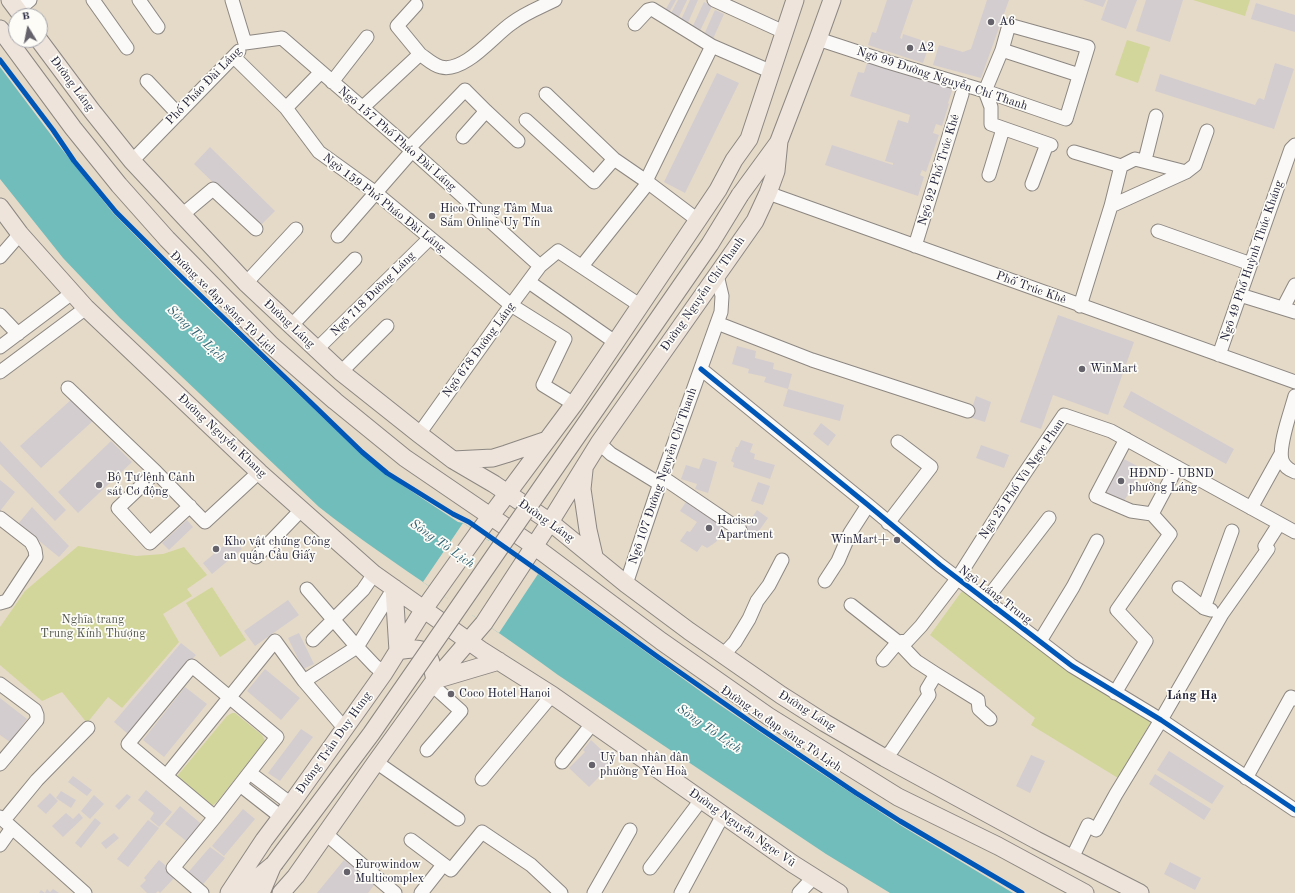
<!DOCTYPE html>
<html>
<head>
<meta charset="utf-8">
<style>
  body { margin:0 }
  #map { position:relative; width:1295px; height:893px; overflow:hidden; background:#e5dac8; font-family:"Old Standard TT",serif }
  canvas { display:block }
  .north { position:absolute; left:8px; top:8px; width:40px; height:40px; box-sizing:border-box; background:#fdfcf7; border:1px solid #a5a5ac; border-radius:50%; rotate:350deg; font-size:11px; font-weight:700; line-height:16px; text-align:center; color:#22223b }
  .north::after { content:''; display:block; margin:auto; width:14px; height:18px; background:#66626c; clip-path:polygon(50% 0,100% 100%,50% 72%,0 100%) }
</style>
</head>
<body>
<div id="map">
<canvas width="1295" height="893"></canvas>
<div class="north">B</div>
</div>
<script>
const c = document.querySelector('canvas').getContext('2d');
c.lineJoin = 'round';
function fill(path, color) { c.fillStyle = color; c.fill(path, 'evenodd'); }
function stroke(path, color, width, dash) { c.strokeStyle = color; c.lineWidth = width; c.lineCap = dash ? 'butt' : 'round'; c.setLineDash(dash || []); c.stroke(path); }
function write(font, color, halo, rows, align = 'center') {
  c.font = font + ' "Old Standard TT",serif'; c.lineWidth = 3.5; c.setLineDash([]); c.textBaseline = 'middle'; c.strokeStyle = halo; c.fillStyle = color; for (const [text, x, y, turn = 0] of rows) {
    c.save(); c.translate(x, y); c.rotate((+turn || 0) * Math.PI / 180); c.textAlign = isNaN(turn) ? turn : align; if (halo) c.strokeText(text, 0, 0); c.fillText(text, 0, 0); c.restore();
  }
}
fill(new Path2D(`
  M1193,0H1250L1245,16Z
  M1127,40L1150,47L1138,83L1115,75Z
  M78,546L136,556L163,554L184,547L207,575L187,589L192,596L163,614L179,642L122,708L108,697L87,723L62,692L42,701L0,665V627L25,591Z
  M212,587L246,640L220,657L186,603Z
  M962,591L1064,666L1151,722L1118,778L1031,725L1035,718L930,635Z
  M232,713H235L262,735L265,741L217,802L212,806L209,805L178,779V775L227,716Z`), '#d2d69a');
fill(new Path2D(`
  M0,67L61,148L113,213L182,283L357,450L402,485L458,522L463,523L538,574L714,701L807,764L900,825L1013,893H890L826,854L558,675C480,617 396,568 319,507L120,318L63,258L0,179Z`), '#71bdbc');
fill(new Path2D(`
  M463,523L489,541L491,539L514,555L513,557L538,574L499,633L472,615L470,616L447,601L448,599L423,582Z`), '#e5dac8');
fill(new Path2D(`
  M671,0H676L667,16L663,14Z
  M678,0H687L677,21L669,17Z
  M690,0H698L687,25L680,22Z
  M887,0H913L900,38L902,39L903,34L930,43L923,63L868,45L872,32L876,33Z
  M987,0H1009L981,78L933,65L939,45L963,52L971,49Z
  M1083,0H1106L1103,7Z
  M1108,0H1137L1126,29L1101,20Z
  M1146,0H1183L1170,42L1136,31Z
  M704,2L712,6L699,33L691,30Z
  M1256,3L1295,15V32L1251,19Z
  M715,10L724,14L712,41L703,37Z
  M869,57L954,85L948,103L949,104L942,126L936,124L933,133L939,135L926,172L922,170L920,175L924,177L918,196L825,165L832,145L893,165V163L885,161L898,120L908,123L910,115L850,96L858,72L864,73Z
  M1275,63L1294,69L1274,129L1155,91L1160,74L1255,105L1258,99L1260,98L1264,100Z
  M717,73L739,83L685,193L664,182Z
  M210,147L275,211L259,227L194,164Z
  M1058,315L1134,342L1108,415L1053,395L1041,429L1020,422Z
  M737,346L756,351L755,358L774,363L773,369L792,374L788,389L764,382L766,377L748,373L749,369L732,364Z
  M788,389L844,405L840,421L783,406Z
  M1131,391L1234,449L1226,464L1123,407Z
  M976,396L991,402L985,422L969,417Z
  M73,398L94,420L41,468L20,446Z
  M821,423L836,435L828,446L813,434Z
  M741,440L753,444L750,452L755,454L754,459L775,465L770,479L733,467L734,463L731,461L736,447H738Z
  M0,441L66,510L55,521L0,464Z
  M111,441L132,462L78,513L58,492Z
  M981,445L1009,455L1004,468L976,458Z
  M1120,457L1143,469L1121,506L1099,493Z
  M703,458L717,462L708,493L695,489L697,484L681,479L686,465L699,469Z
  M0,480L15,492L0,511Z
  M758,482L770,486L763,505L751,501Z
  M688,499L728,525L716,542L707,548L702,545L697,552L680,541L687,531L690,532L697,522L680,511Z
  M32,507L69,546L59,557L18,524Z
  M757,510L768,518L753,539L743,531Z
  M187,520L193,527L169,550L162,543Z
  M233,538L242,549L212,574L203,563Z
  M288,600L299,615L255,646L244,631Z
  M299,633L314,664L303,669L288,638Z
  M181,643L196,655L128,734L114,722Z
  M265,669L300,698L281,720L247,691Z
  M185,687L207,704L164,757L143,740Z
  M0,698L27,719L10,742L0,735Z
  M301,729L313,737L280,781L268,773Z
  M591,740L614,762L589,787L569,768L585,752L583,750Z
  M1169,751L1224,786L1212,804L1157,770Z
  M1031,755L1045,761L1030,793L1016,786Z
  M1155,774L1211,809L1204,820L1149,784Z
  M73,776L92,790L87,796L68,782Z
  M146,790L172,812L159,827L150,819L154,813L138,800Z
  M61,791L76,800L71,808L56,798Z
  M50,793L58,801L46,814L37,806Z
  M127,794L131,797L119,810L115,806Z
  M94,795L104,804L90,819L81,811Z
  M180,806L205,827L190,844L165,824Z
  M243,809L255,819L224,856L212,846Z
  M66,813L73,819L79,813L83,818L63,837L52,826Z
  M95,818L101,823L81,848L75,843Z
  M148,820L159,828L128,867L117,859Z
  M114,833L119,838L106,849L101,843Z
  M210,847L225,858L200,888L185,876Z
  M159,860L177,875L160,893L158,891L156,893H147L140,886L146,880L144,878Z
  M344,860L375,884L368,893H317Z
  M1170,862L1201,878L1195,890L1164,874Z
  M47,889L50,892L53,889L59,893H39L41,890L45,893Z`), '#d3cdd0');
const minor = new Path2D(`
  M93,0L127,48
  M139,0L158,27
  M232,0L245,43
  M714,0L784,32
  M416,5L397,26L420,54
  M18,10L30,0
  M635,24L648,10L652,9L712,46L772,72
  M818,39L888,62L985,91L1066,119L1088,47L1009,25L1002,50L985,91L991,107V124L1051,145
  M245,43L282,38L409,148L540,266
  M1002,50L1079,75
  M234,57L286,108L319,152L376,193L511,305L565,339L543,385L574,404
  M147,81L178,114
  M332,82L367,37
  M546,94L614,159L646,181L699,221
  M286,108L321,72
  M362,108L420,54C427,59 433,65 441,67C465,73 494,35 512,23C525,13 541,7 555,0
  M526,120L594,182L614,159
  M463,137L486,111
  M409,148L465,90L486,111L518,141
  M1074,152L1121,166
  M1145,160L1156,116
  M132,161L239,51
  M989,175L1003,129
  M646,181L712,46
  M1032,184L1047,144
  M768,193L1295,382
  M1111,206L1121,166L1135,159L1186,172
  M182,215L213,189L256,229
  M1158,231L1251,264
  M338,236L412,151
  M915,246L962,94
  M0,257L20,234
  M582,266L648,183
  M529,282L615,342
  M246,283L296,229
  M1240,295L1295,312
  M1080,306L1111,206L1186,172L1195,165L1207,131
  M1283,308L1295,285
  M0,315L18,334
  M717,323L812,360L968,411
  M291,326L355,259
  M0,347L72,293
  M317,349L430,238
  M1219,355L1291,149L1295,145
  M701,369L868,505L940,565L1072,666L1161,720L1295,810
  M0,372L86,308
  M341,372L387,326
  M68,388L156,472L205,522L259,472
  M1295,396C1291,411 1278,446 1282,460C1284,466 1289,470 1295,472
  M419,434L511,305L540,266L558,251L641,306
  M599,443L611,454L660,484
  M156,472L118,508L150,543L190,506
  M662,477L740,530
  M1251,508L1281,454
  M1152,514L1177,467
  M0,518L31,542L35,550L36,557L7,601L0,603
  M888,523L931,467L898,442
  M256,557L302,509
  M825,581L838,561L850,533L868,505
  M626,584L662,477L721,312L722,296L717,275
  M1179,588L1204,608L1211,610
  M307,589L357,647L375,666L384,673
  M986,600L1049,518
  M851,605L898,642L916,661L936,674L978,700L979,709L990,719
  M1204,608L1232,531
  M313,640L363,590L374,574
  M1040,641L1073,587L1097,541
  M723,655L735,642L749,619L757,601L769,585L782,560
  M883,660L898,642L907,641L921,626L957,579L1018,483L1064,415L1111,431L1295,532
  M304,681L357,647L394,588
  M0,684L35,710L37,715V720L0,764
  M1115,693L1146,641L1117,610L1170,534L1152,514L1131,511L1096,496L1126,439
  M427,750L461,711L432,685
  M885,758L892,750L929,695L927,689L936,674
  M376,762L458,819
  M562,762L592,724
  M250,773L291,804
  M166,776L275,641L304,681L345,729
  M1246,778L1291,697L1295,699
  M482,779L552,695
  M240,785L281,817
  M0,817L85,893
  M4,820L37,780L88,728
  M326,834L395,893
  M411,840L451,870L482,832L531,865L561,893
  M0,845L12,828
  M1072,858L1088,825L1096,830L1116,794L1158,725L1222,614L1268,549L1265,546L1279,524
  M650,868L701,800
  M202,893L173,868L215,817L277,737L192,666L128,744L215,817
  M421,893L443,865
  M594,893L630,830
  M681,893L723,815
  M799,893L814,877`);
const major = new Path2D(`
  M10,0L22,16
  M0,29L73,128L119,185L167,239L271,345L335,401L405,458L534,546L661,641L768,716L898,797L998,846L1085,893
  M39,40L92,111L132,161L246,283L341,372L419,434L453,460L494,484L550,522L626,584L689,631L781,695L825,723L885,758L1036,840L1140,893
  M740,195L778,143
  M0,207L20,234L86,308L259,472L374,574L481,650L552,695L793,864L839,893
  M453,460L493,458L506,454L547,440
  M584,470L582,489L588,530L594,556
  M394,588L398,651
  M398,651C429,645 429,652 435,680
  M435,680L499,661
  M229,893L264,840L291,804L384,673L424,609L478,533L574,404L718,190L734,160L749,139L795,0
  M239,893L274,864
  M261,893L272,867
  M281,893L296,876L376,762L435,680L484,623L550,522L599,443L755,221L768,193L776,171L779,141L818,39L832,0`);
stroke(minor, '#8c8782', 15);
stroke(major, '#8c8782', 19);
stroke(minor, '#fbf9f7', 13);
stroke(major, '#eee4dc', 17);
const majorBridge = new Path2D(`
  M274,864L371,734L710,244L740,195`);
stroke(majorBridge, '#8c8782', 19, []);
stroke(majorBridge, '#eee4dc', 17);
stroke(new Path2D(`
  M0,60L53,130L74,161L116,212L173,269L362,452L387,473L453,514L469,522L540,572L658,657L758,727L856,793L900,821L1022,893
  M701,369L868,505L940,565L1072,666L1161,720L1295,810`), '#0057b8', 5);
for (const [x, y, r, color] of [
  [991,22,4,"#66626c"],
  [910,48,4,"#66626c"],
  [432,216,4,"#66626c"],
  [1082,369,4,"#66626c"],
  [1121,481,4,"#66626c"],
  [99,485,4,"#66626c"],
  [709,528,4,"#66626c"],
  [897,540,4,"#66626c"],
  [216,549,4,"#66626c"],
  [451,694,4,"#66626c"],
  [592,765,4,"#66626c"],
  [347,872,4,"#66626c"]
]) { const dot = new Path2D(); dot.arc(x, y, r, 0, 2 * Math.PI); c.fillStyle = color; c.fill(dot); stroke(dot, '#fdfcf7', 1.5); }
write('12px', '#22223b', '#fdfcf7', [
  ["A6",999,22],
  ["A2",918,48],
  ["Hico Trung Tâm Mua",440,209],
  ["Sắm Online Uy Tín",440,223],
  ["WinMart",1090,369],
  ["HĐND - UBND",1129,474],
  ["phường Láng",1129,488],
  ["Bộ Tư lệnh Cảnh",107,478],
  ["sát Cơ động",107,492],
  ["Hacisco",717,521],
  ["Apartment",717,535],
  ["WinMart+",889,540,"right"],
  ["Kho vật chứng Công",224,542],
  ["an quận Cầu Giấy",224,556],
  ["Coco Hotel Hanoi",459,694],
  ["Uỷ ban nhân dân",600,758],
  ["phường Yên Hoà",600,772],
  ["Eurowindow",355,865],
  ["Multicomplex",355,879]
], 'left');
write('12px', '#22223b', '#fdfcf7', [
  ["Ngõ 99 Đường Nguyễn Chí Thanh",942,79,18],
  ["Đường Láng",72,84,53],
  ["Phố Pháo Đài Láng",204,86,-46],
  ["Ngõ 157 Phố Pháo Đài Láng",397,139,41],
  ["Ngõ 92 Phố Trúc Khê",939,170,-73],
  ["Ngõ 159 Phố Pháo Đài Láng",384,203,38],
  ["Ngõ 49 Phố Huỳnh Thúc Kháng",1252,261,-71],
  ["Phố Trúc Khê",1031,288,20],
  ["Ngõ 718 Đường Láng",373,294,-45],
  ["Đường Nguyễn Chí Thanh",703,294,-55],
  ["Đường xe đạp sông Tô Lịch",223,303,44],
  ["Đường Láng",289,324,43],
  ["Ngõ 678 Đường Láng",479,350,-54],
  ["Đường Nguyễn Khang",222,436,43],
  ["Ngõ 107 Đường Nguyễn Chí Thanh",663,476,-71],
  ["Ngõ 25 Phố Vũ Ngọc Phan",1022,479,-56],
  ["Đường Láng",546,521,35],
  ["Ngõ Láng Trung",995,595,37],
  ["Đường Láng",807,711,32],
  ["Đường xe đạp sông Tô Lịch",781,729,34],
  ["Đường Trần Duy Hưng",334,743,-55],
  ["Đường Nguyễn Ngọc Vũ",742,828,35]
]);
write('12px', '#52574c', '#fdfcf7', [
  ["Nghĩa trang",93,620],
  ["Trung Kính Thượng",93,634]
]);
write('italic 13px', '#2f6273', '#fdfcf7', [
  ["Sông Tô Lịch",196,334,44],
  ["Sông Tô Lịch",442,544,35],
  ["Sông Tô Lịch",709,729,35]
]);
write('bold 13px', '#22223b', '#fdfcf7', [
  ["Láng Hạ",1192,696]
]);
</script>
</body>
</html>
